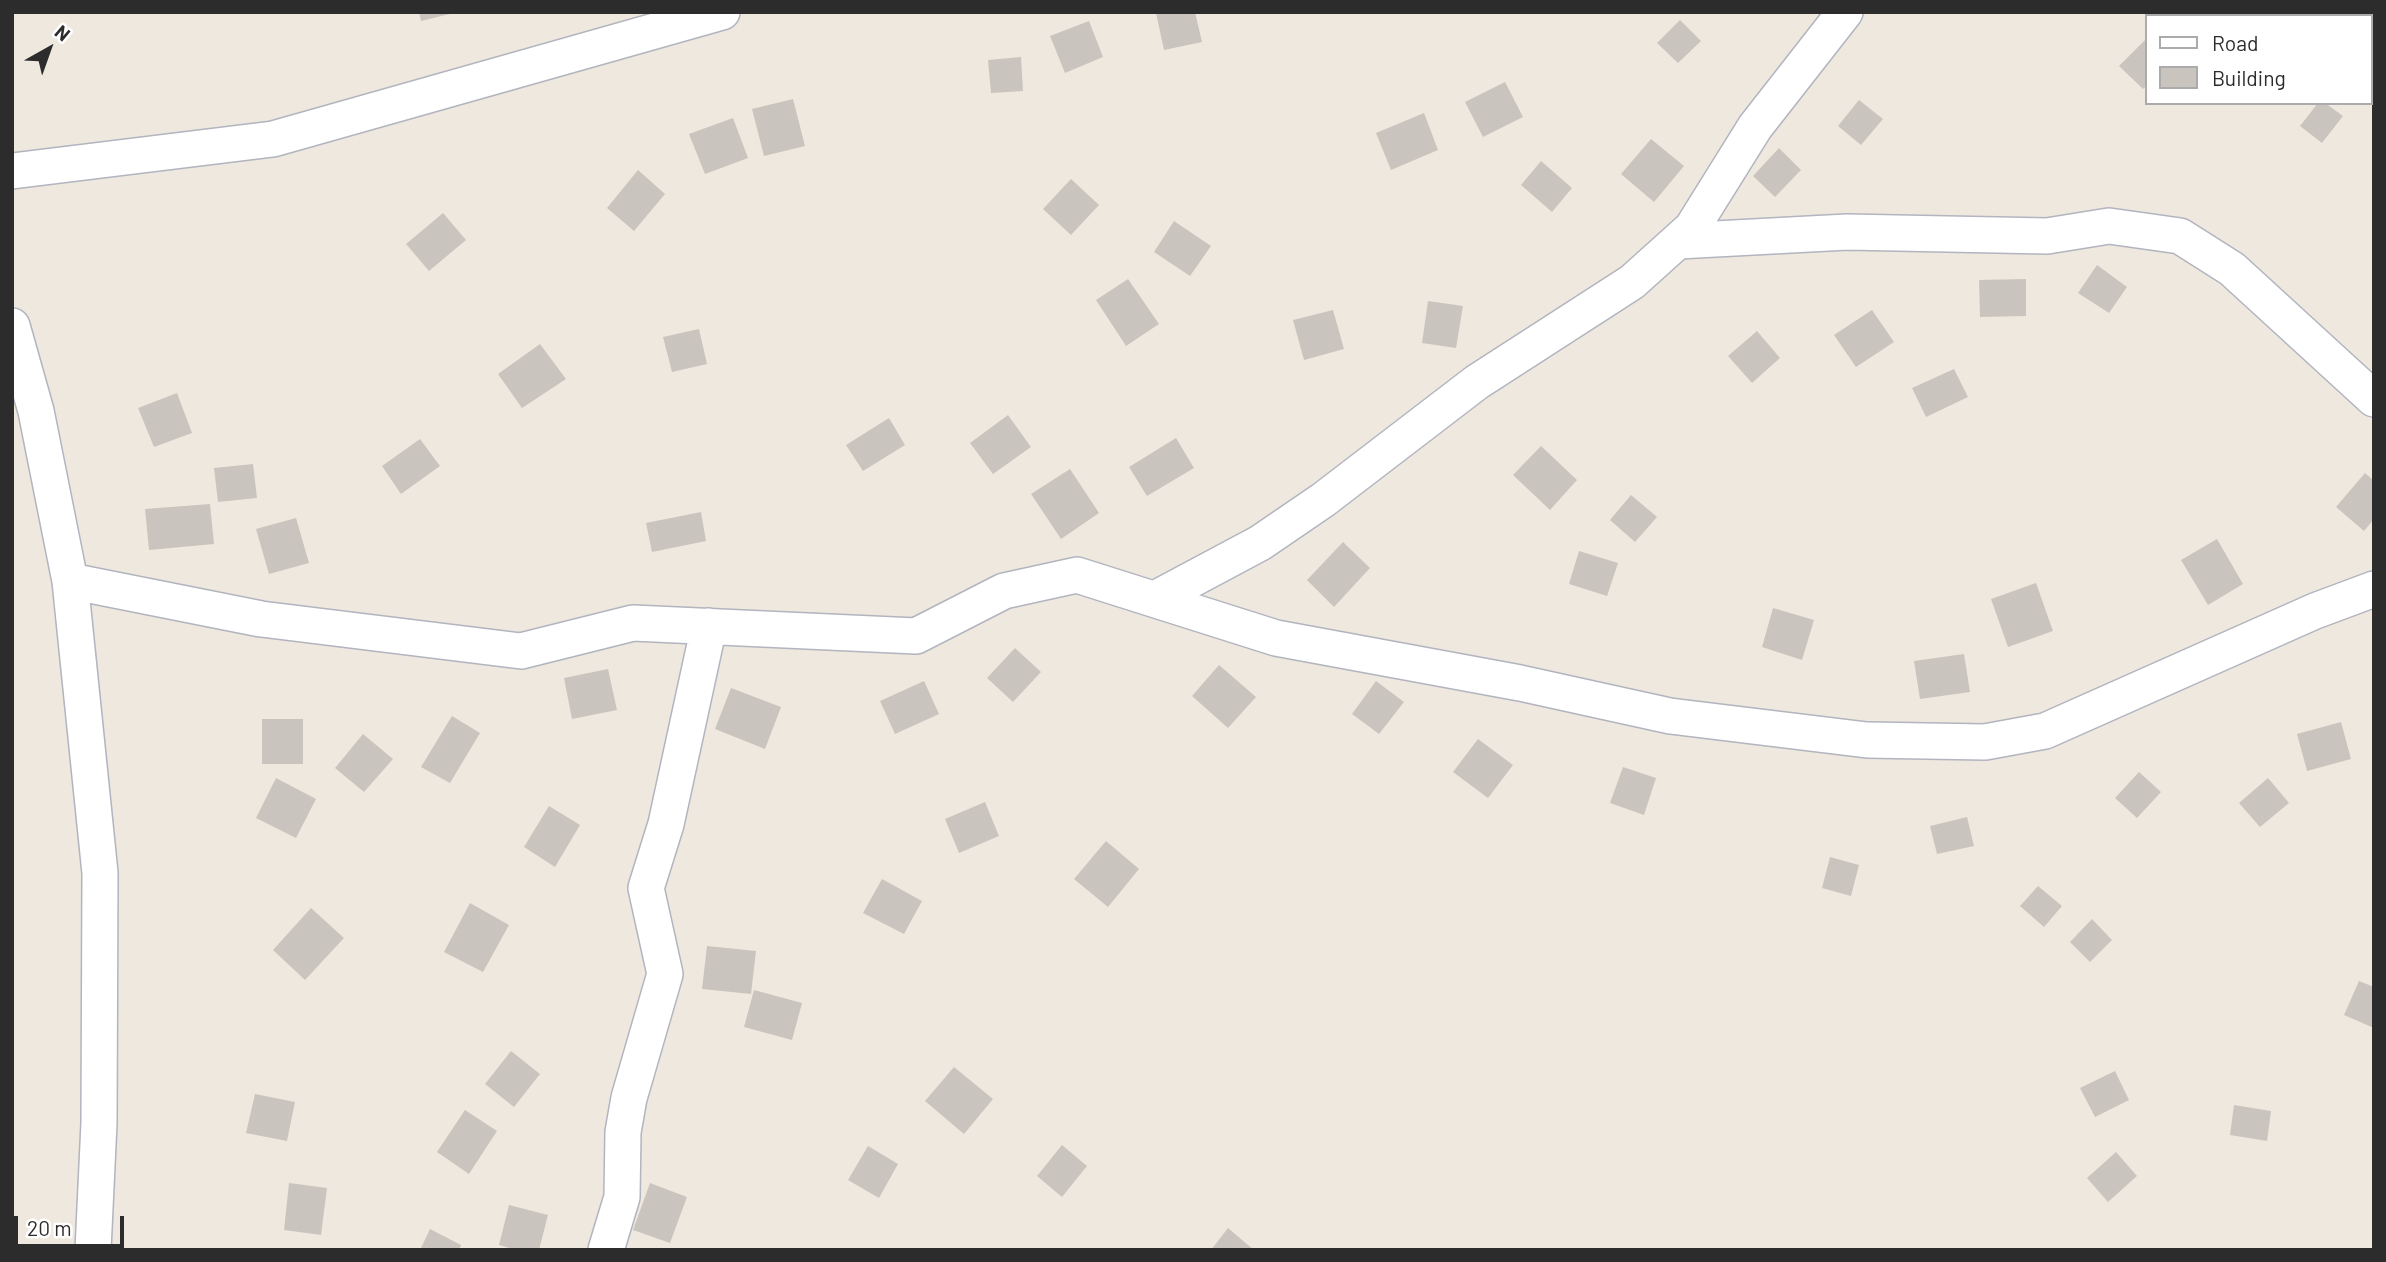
<!DOCTYPE html>
<html>
<head>
<meta charset="utf-8">
<style>
  body { margin:0 }
  #map { position:relative; width:2386px; height:1262px; overflow:hidden; background:#eee8de; font-family:Barlow,sans-serif }
  canvas { display:block }
  .frame { position:absolute; inset:0; border:14px solid #2c2c2c; pointer-events:none }
  .legend { position:absolute; left:2145px; top:14px; width:228px; height:91px; box-sizing:border-box; background:#fff; border:2px solid #ababab; margin:0; padding:9px 12px; list-style:none; font-size:21px; color:#2c2c2c }
  .legend li { display:flex; align-items:center; gap:14px; height:35px }
  .legend b { width:35px; border:2px solid #ababab }
  .north { position:absolute; left:14px; top:14px; width:70px; height:70px; -webkit-text-stroke:5px #fff; paint-order:stroke; rotate:40deg; font-size:19px; font-weight:700; line-height:28px; text-align:center; color:#2c2c2c }
  .north::after { content:''; display:block; margin:auto; width:24px; height:32px; background:#2c2c2c; clip-path:polygon(50% 0,100% 100%,50% 72%,0 100%) }
  .scale { position:absolute; left:14px; top:1216px; width:110px; height:32px; box-sizing:border-box; border:4px solid #2c2c2c; border-top:0; padding-left:9px; font-size:21px; line-height:24px; white-space:nowrap; color:#2c2c2c; -webkit-text-stroke:5px #fff; paint-order:stroke }
</style>
</head>
<body>
<div id="map">
<canvas width="2386" height="1262"></canvas>
<div class="frame"></div>
<ul class="legend">
<li><b style="height:9px;background:#fff"></b>Road</li>
<li><b style="height:19px;background:#c9c5be"></b>Building</li>
</ul>
<div class="north">N</div>
<div class="scale">20 m</div>
</div>
<script>
const c = document.querySelector('canvas').getContext('2d');
c.lineJoin = 'round';
function fill(path, color) { c.fillStyle = color; c.fill(path, 'evenodd'); }
function stroke(path, color, width, dash) { c.strokeStyle = color; c.lineWidth = width; c.lineCap = dash ? 'butt' : 'round'; c.setLineDash(dash || []); c.stroke(path); }
fill(new Path2D(`
  M419,12H454V13L421,21Z
  M1195,12L1202,42L1164,50L1156,13Z
  M1680,20L1701,41L1678,63L1657,43Z
  M1089,21L1103,57L1065,73L1050,36Z
  M2146,39V86L2143,89L2119,66Z
  M1021,57L1023,91L991,93L988,60Z
  M1505,82L1523,117L1483,137L1465,102Z
  M793,99L805,146L764,156L752,109Z
  M1859,100L1883,119L1861,145L1838,126Z
  M2318,103H2325L2343,116L2322,143L2300,126Z
  M1424,113L1438,150L1391,170L1376,133Z
  M733,118L748,158L705,174L689,134Z
  M1651,139L1684,166L1654,202L1621,174Z
  M1779,148L1801,170L1775,197L1753,176Z
  M1541,161L1572,188L1552,212L1521,185Z
  M638,170L665,194L634,231L607,208Z
  M1071,179L1099,205L1071,235L1043,209Z
  M443,213L466,240L429,271L406,244Z
  M1174,221L1211,246L1190,276L1154,252Z
  M2097,265L2127,287L2109,313L2078,293Z
  M1128,279L1159,324L1126,346L1096,300Z
  M2026,279V316L1980,317L1979,280Z
  M1428,301L1463,306L1456,348L1422,343Z
  M1333,310L1344,349L1304,360L1293,320Z
  M1872,310L1894,342L1856,367L1834,335Z
  M699,329L707,364L672,372L663,337Z
  M1757,331L1780,358L1752,383L1728,356Z
  M540,344L566,379L522,408L498,374Z
  M1954,369L1968,397L1926,417L1912,388Z
  M177,393L192,433L154,447L138,408Z
  M1008,415L1031,447L993,474L970,443Z
  M889,418L905,445L863,471L846,445Z
  M1176,438L1194,468L1147,496L1129,467Z
  M420,439L440,466L401,494L382,466Z
  M1541,446L1577,480L1550,510L1513,475Z
  M253,464L257,498L218,502L214,468Z
  M1070,469L1099,513L1061,539L1031,494Z
  M2365,473L2374,481V519L2364,531L2336,507Z
  M1631,495L1657,517L1635,542L1610,520Z
  M210,504L214,544L149,550L145,509Z
  M701,512L706,541L652,552L646,523Z
  M296,518L309,563L269,574L256,529Z
  M2217,539L2243,584L2208,605L2181,560Z
  M1343,542L1370,568L1334,607L1307,580Z
  M1579,551L1618,563L1607,596L1569,584Z
  M2036,583L2053,631L2008,647L1991,599Z
  M1773,608L1814,620L1802,660L1762,647Z
  M1015,648L1041,672L1013,702L987,678Z
  M1964,654L1970,692L1920,699L1914,661Z
  M1219,665L1256,697L1228,728L1192,696Z
  M608,669L617,710L572,719L564,678Z
  M924,681L939,714L895,734L880,701Z
  M1376,681L1404,702L1379,734L1352,714Z
  M731,688L781,707L765,749L715,729Z
  M452,716L480,733L450,783L421,767Z
  M262,719H303V764H262Z
  M2341,722L2351,759L2307,771L2297,734Z
  M363,734L393,759L364,792L335,768Z
  M1478,739L1513,765L1488,798L1453,772Z
  M1623,767L1656,778L1644,815L1610,803Z
  M2139,772L2161,792L2137,818L2115,798Z
  M276,778L316,799L296,838L256,818Z
  M2268,778L2289,803L2260,827L2239,803Z
  M985,802L999,836L959,853L945,819Z
  M549,806L580,825L555,867L524,847Z
  M1967,817L1974,846L1937,854L1930,826Z
  M1106,841L1139,869L1108,907L1074,879Z
  M1830,857L1859,865L1851,896L1822,888Z
  M882,879L922,901L904,934L863,913Z
  M2038,886L2062,906L2044,927L2020,906Z
  M470,903L509,925L483,972L444,952Z
  M311,908L344,938L305,980L273,950Z
  M2092,919L2112,940L2090,962L2070,942Z
  M707,946L756,951L751,994L702,989Z
  M2359,981L2374,987V1028L2344,1015Z
  M754,990L802,1003L792,1040L744,1027Z
  M511,1051L540,1074L514,1107L485,1084Z
  M954,1067L993,1099L964,1134L925,1101Z
  M2115,1071L2129,1100L2095,1117L2080,1088Z
  M255,1094L295,1102L287,1141L246,1133Z
  M2234,1105L2271,1111L2267,1141L2230,1135Z
  M465,1110L497,1131L469,1174L437,1152Z
  M1062,1145L1087,1166L1062,1197L1037,1176Z
  M868,1146L898,1164L879,1198L848,1180Z
  M2116,1152L2137,1176L2108,1202L2087,1178Z
  M289,1183L327,1188L321,1235L284,1230Z
  M650,1183L687,1197L670,1243L633,1230Z
  M509,1205L548,1215L539,1250H516L499,1245Z
  M1228,1228L1254,1250H1211Z
  M430,1229L461,1245L459,1250H420Z`), '#c9c5be');
const street = new Path2D(`
  M12,171L273,139L722,12
  M1678,241L1847,232L2047,236L2109,226L2180,236L2232,269L2374,399
  M12,326L36,411L70,581L100,873L99,1123L93,1250
  M70,581L261,619L521,651L633,623L916,636L1004,591L1077,575L1276,638L1520,683L1670,716L1867,740L1985,742L2045,731L2315,611L2374,589
  M1155,599L1260,543L1323,500L1477,382L1632,282L1692,228L1755,127L1845,12
  M606,1250L622,1197L623,1132L629,1098L665,974L646,888L666,824L709,626`);
stroke(street, '#b2b4bf', 38);
stroke(street, '#fff', 35);
</script>
</body>
</html>
